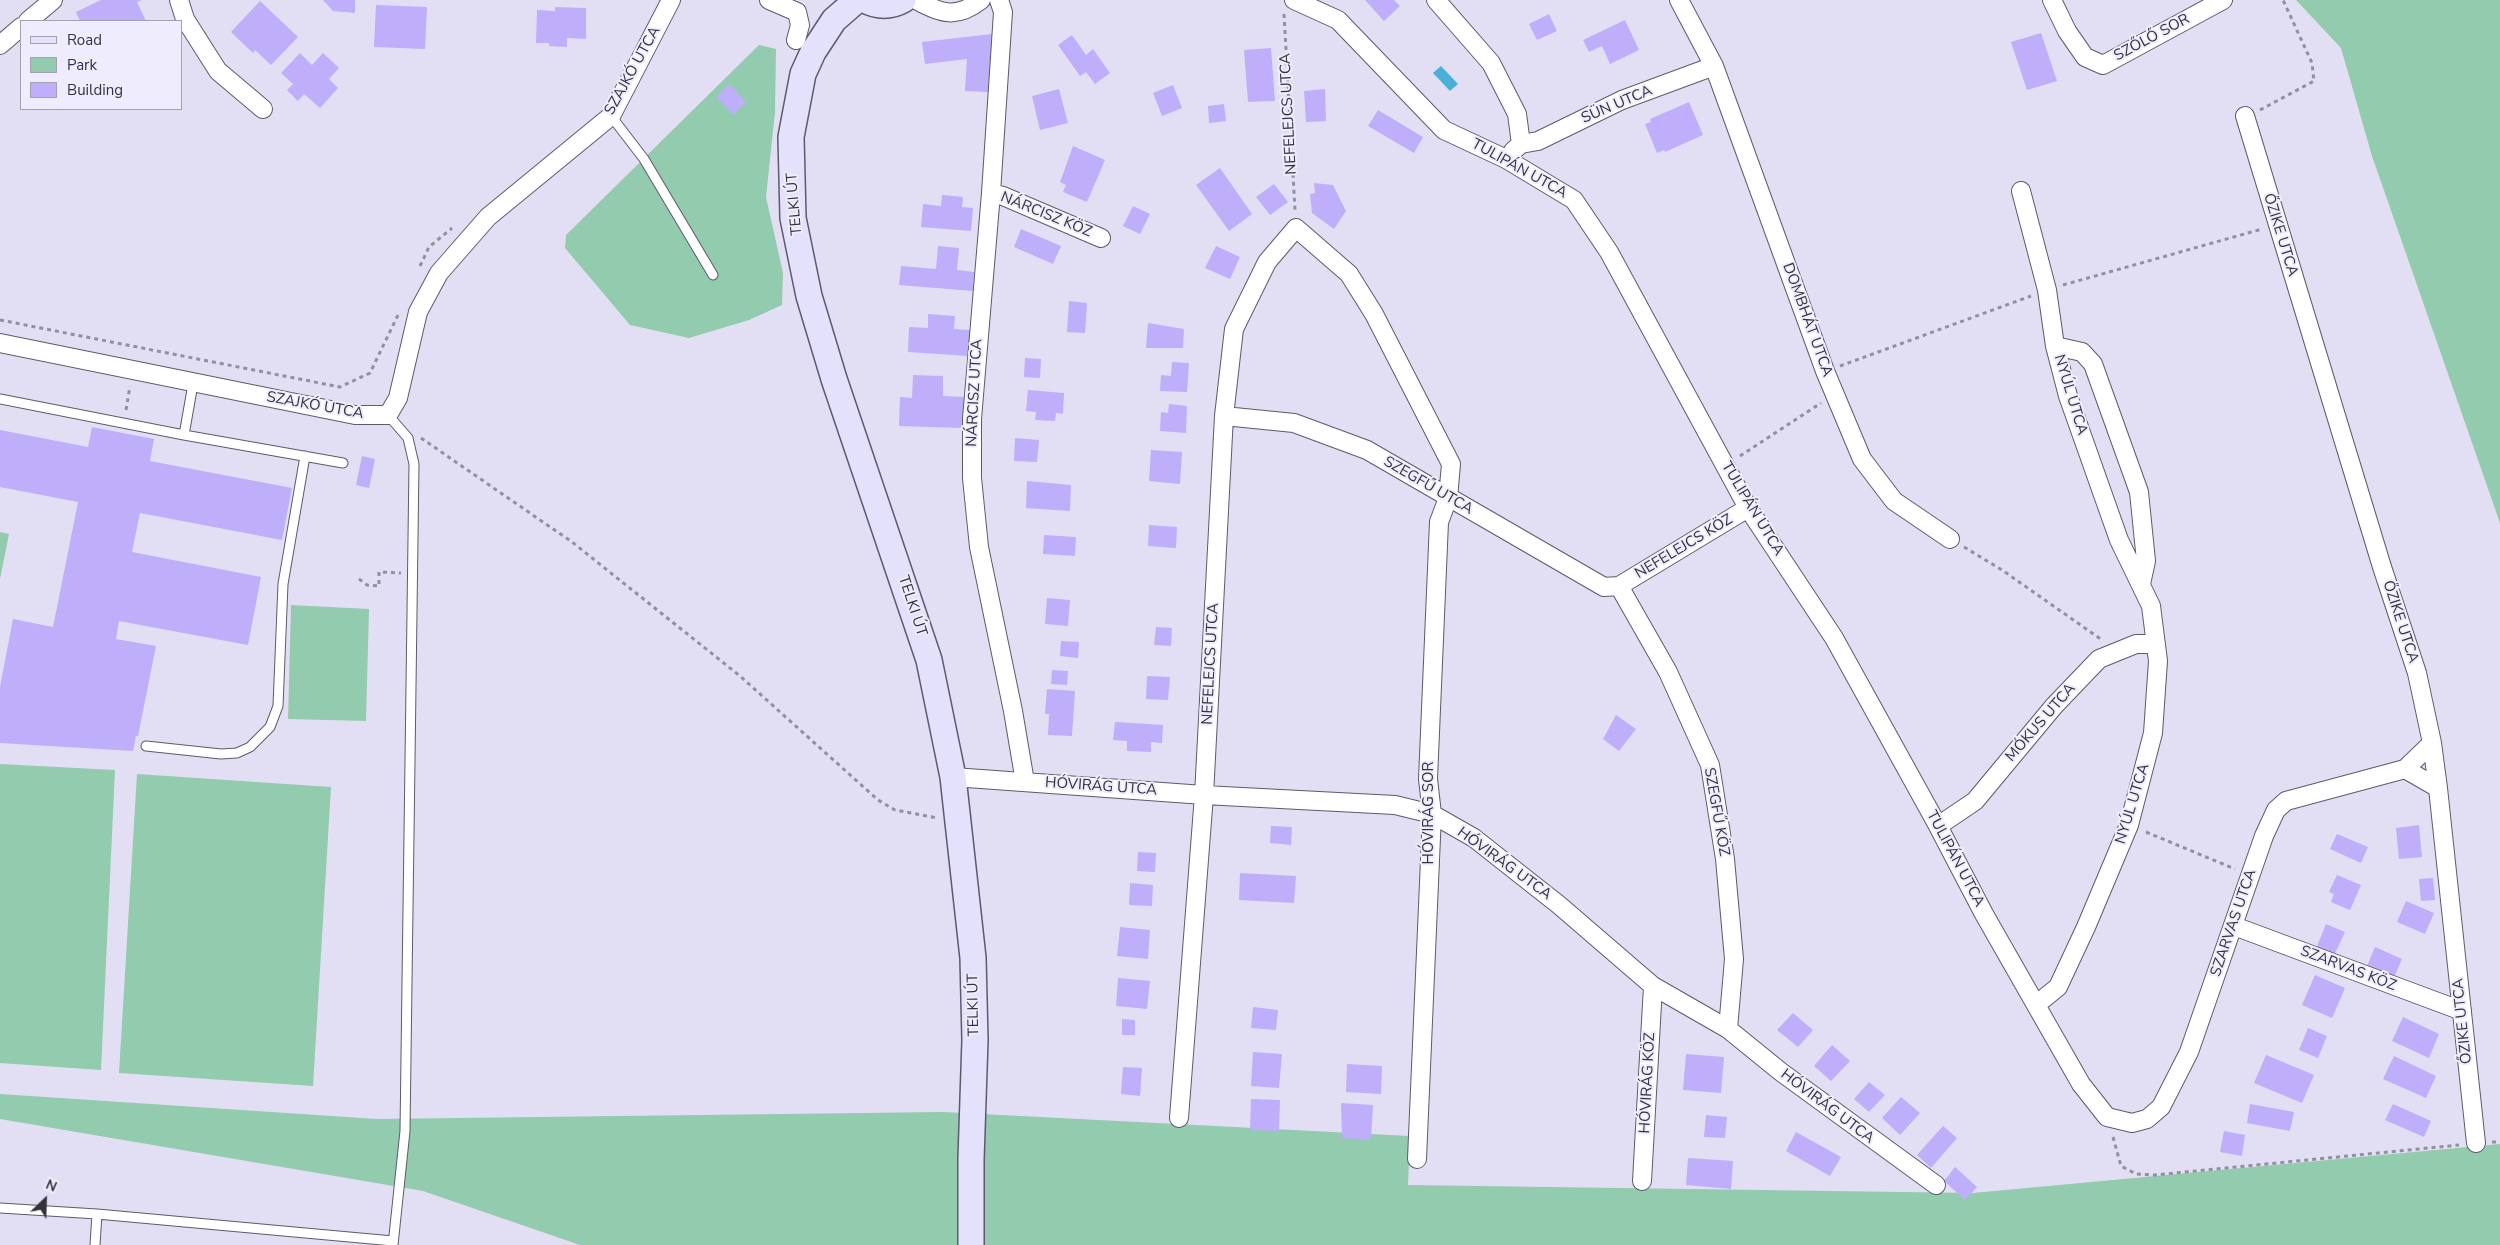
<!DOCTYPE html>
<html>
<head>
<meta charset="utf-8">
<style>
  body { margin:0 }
  #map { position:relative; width:2500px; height:1245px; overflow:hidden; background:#e2dff4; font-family:"Nunito Sans",sans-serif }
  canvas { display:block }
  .legend { position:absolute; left:20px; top:20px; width:162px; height:90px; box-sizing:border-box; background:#efecfe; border:1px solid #a4a2b0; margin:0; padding:6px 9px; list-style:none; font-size:15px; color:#34323a }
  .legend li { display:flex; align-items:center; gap:10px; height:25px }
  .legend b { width:25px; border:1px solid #a4a2b0 }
  .north { position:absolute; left:20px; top:1175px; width:50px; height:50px; -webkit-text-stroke:4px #efecfe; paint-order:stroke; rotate:24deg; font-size:14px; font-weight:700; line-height:20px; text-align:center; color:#34323a }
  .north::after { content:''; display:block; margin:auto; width:18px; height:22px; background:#34323a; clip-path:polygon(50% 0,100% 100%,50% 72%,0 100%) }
</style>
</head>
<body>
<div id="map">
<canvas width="2500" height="1245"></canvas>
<ul class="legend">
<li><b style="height:6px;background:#e3e1fc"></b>Road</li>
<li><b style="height:14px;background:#92cbad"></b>Park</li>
<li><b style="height:14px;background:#bfaefa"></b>Building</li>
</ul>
<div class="north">N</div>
</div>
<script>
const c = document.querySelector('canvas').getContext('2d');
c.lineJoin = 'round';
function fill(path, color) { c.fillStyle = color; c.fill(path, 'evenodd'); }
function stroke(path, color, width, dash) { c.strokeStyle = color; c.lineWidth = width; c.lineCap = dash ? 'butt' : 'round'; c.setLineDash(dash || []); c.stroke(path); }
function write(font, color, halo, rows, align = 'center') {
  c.font = font + ' "Nunito Sans",sans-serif'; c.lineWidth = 4; c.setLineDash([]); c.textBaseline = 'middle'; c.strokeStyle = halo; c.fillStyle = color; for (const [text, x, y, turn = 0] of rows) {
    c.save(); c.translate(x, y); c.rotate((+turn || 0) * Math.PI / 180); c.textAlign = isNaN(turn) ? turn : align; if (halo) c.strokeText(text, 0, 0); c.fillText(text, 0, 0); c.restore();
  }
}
fill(new Path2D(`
  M2296,0H2500V523L2372,156L2341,48Z
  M759,45L776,49L775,112L766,197L783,273L782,305L749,320L689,338L630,325L565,248L566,235Z
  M0,532L9,534L0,579Z
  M291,605L369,609L366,721L288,719Z
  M0,764L115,770L101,1070L0,1063Z
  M137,774L331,787L313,1086L119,1073Z
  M0,1094L377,1119L943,1112L1410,1136L1408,1185L1973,1193L2500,1144V1245H580L423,1191L0,1119Z`), '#92cbad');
fill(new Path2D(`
  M1441,66L1458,84L1450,91L1433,73Z`), '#4cb0d6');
fill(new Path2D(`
  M101,0H142L137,2L146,21H80L76,12Z
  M323,0H355V13L333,11Z
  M1365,0H1394L1400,6L1384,21Z
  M260,1L298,37L271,65L255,50L253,53L231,32Z
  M376,5L427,7L425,49L374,47Z
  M555,7L586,8V39L567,38V47L549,46V43H536L537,10L555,11Z
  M1549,14L1557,31L1537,40L1529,24Z
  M1625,20L1639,50L1610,64L1602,46L1589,52L1583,40Z
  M2041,33L2057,81L2027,90L2011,42Z
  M992,34L988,92L965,91L967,59L925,64L922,42Z
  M1072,35L1086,55L1093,49L1110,73L1095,84L1086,72L1080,76L1058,45Z
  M1271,48L1275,101L1248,102L1244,50Z
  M300,53L312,65L323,53L339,68L329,79L338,88L320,108L304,94L298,101L287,90L293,84L281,73Z
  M729,84L746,102L734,115L716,97Z
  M1173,85L1182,108L1162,116L1153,93Z
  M1059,89L1068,123L1040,130L1032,96Z
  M1325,89L1326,121L1306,122L1304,91Z
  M1689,102L1703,135L1665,152L1664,150L1657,153L1645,124L1651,122L1650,119Z
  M1224,104L1226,121L1209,123L1208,106Z
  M1378,110L1423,137L1414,153L1368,126Z
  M1073,146L1105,160L1087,202L1063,192L1066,185L1060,182Z
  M1220,168L1252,214L1229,231L1196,185Z
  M1314,183L1333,185L1346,211L1334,229L1312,213L1310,194L1315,193Z
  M1274,184L1288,202L1270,215L1256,197Z
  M942,195L963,197L962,207L973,208L971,231L921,227L923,204L941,206Z
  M1133,206L1150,214L1140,234L1123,226Z
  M1021,229L1061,246L1053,264L1014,247Z
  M938,246L959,248L957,270L974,272L973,291L899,285L901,266L936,269Z
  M1216,246L1240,257L1230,279L1205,268Z
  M1069,301L1087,303L1085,333L1067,332Z
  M928,314L955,316L954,329L970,330L969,356L908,352L909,327L928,328Z
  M1148,323L1184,329L1183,348H1146Z
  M1025,358L1041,359L1040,378L1024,377Z
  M1172,362L1189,363L1187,392L1160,391L1161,375L1171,376Z
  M913,375L943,376V396L964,397L963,428L899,426L900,397L912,398Z
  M1028,390L1064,393L1063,414L1056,413L1055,421L1035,420L1036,412L1026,411Z
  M1169,404L1187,406L1186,433L1160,431L1161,412L1168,413Z
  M92,427L154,439L150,461L292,488L282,540L140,513L132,552L261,577L248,645L119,621L116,639L156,646L138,736H136L133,751L0,743V687L13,619L53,627L78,502L0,487V430L88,447Z
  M1015,438L1039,440L1037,462L1014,461Z
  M1151,450L1182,452L1180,484L1149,481Z
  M362,456L375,459L369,488L356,485Z
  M1027,481L1071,485L1070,511L1026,508Z
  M1149,525L1177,527L1176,548L1148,546Z
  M1044,535L1076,537L1075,556L1043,554Z
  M1047,598L1070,600L1068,626L1045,624Z
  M1156,627L1172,628L1171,646L1154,645Z
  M1061,641L1079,642L1078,658L1060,656Z
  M1052,670L1068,671L1067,685L1051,684Z
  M1147,676L1170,677L1168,700L1146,699Z
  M1047,689L1075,691L1072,736L1048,735L1049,714H1045Z
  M1616,715L1636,729L1619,751L1603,739Z
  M1115,722L1163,725L1162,743L1151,742V752L1127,751V741L1113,740Z
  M2419,825L2422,857L2399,859L2396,828Z
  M1271,826L1292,827L1291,845L1270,843Z
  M2337,834L2368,847L2361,863L2330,849Z
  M1138,852L1156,853L1155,872L1137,871Z
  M1240,873L1296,876L1294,903L1239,900Z
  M2337,875L2361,885L2350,910L2331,902L2334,894L2329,892Z
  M2433,878L2435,900L2421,901L2419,879Z
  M1130,883L1153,885L1152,906L1129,905Z
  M2406,901L2434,913L2425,934L2397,922Z
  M2326,924L2345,932L2333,958L2315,951Z
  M1120,927L1150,930L1148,959L1117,956Z
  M2375,947L2402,959L2394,978L2367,966Z
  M2315,975L2345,988L2332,1018L2302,1005Z
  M1118,978L1150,981L1147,1009L1116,1006Z
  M1253,1007L1278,1010L1276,1030L1251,1028Z
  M1793,1013L1813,1030L1798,1047L1777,1030Z
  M2403,1017L2439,1034L2429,1058L2392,1041Z
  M1122,1019L1135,1020V1035H1122Z
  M2308,1028L2327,1036L2318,1058L2299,1050Z
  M1832,1045L1850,1061L1831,1081L1814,1066Z
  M1253,1052L1282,1054L1279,1088L1251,1086Z
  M1686,1054L1724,1057L1721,1093L1683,1090Z
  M2266,1055L2314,1075L2302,1103L2254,1083Z
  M2394,1056L2436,1076L2426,1098L2383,1079Z
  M1347,1064L1382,1066L1381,1094L1346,1092Z
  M1123,1067L1142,1068L1140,1096L1121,1094Z
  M1869,1082L1885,1095L1869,1112L1854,1099Z
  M1901,1097L1920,1113L1900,1135L1882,1118Z
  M1251,1099L1280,1100L1279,1131L1250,1130Z
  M1341,1103L1373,1105L1371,1140L1342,1138Z
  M2250,1104L2294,1112L2290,1131L2247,1123Z
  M2393,1104L2431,1121L2424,1137L2385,1120Z
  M1706,1115L1727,1117L1725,1138L1704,1137Z
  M1943,1126L1957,1138L1931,1168L1917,1155Z
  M2224,1131L2245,1135L2242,1156L2220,1152Z
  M1796,1132L1841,1157L1830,1176L1786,1151Z
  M1688,1158L1733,1161L1731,1189L1686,1185Z
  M1955,1167L1977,1187L1965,1200L1944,1181Z`), '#bfaefa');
const lane = new Path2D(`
  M611,116L644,159L713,275
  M193,384L184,435L343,463
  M0,399L184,435
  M388,415L408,438L414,464L405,1131L393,1245
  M146,746L221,754L237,753L250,747L270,727L278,706L283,584L305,456
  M0,1208L97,1214L393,1241
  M95,1245L97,1214`);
const street = new Path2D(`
  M179,0L185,19L218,71L263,109
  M769,0L797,12L800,25L796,40
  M916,0C941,14 957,19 981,0
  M999,0L1003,12L991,193L972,419V478L979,547L1013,711L1025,782
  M1294,0L1338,20L1444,130L1506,159L1574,200L1609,252L1748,508L1834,638L1938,826L1984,914L2081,1084L2107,1117L2132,1123L2147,1119L2161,1107L2189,1052L2264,836L2276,810L2286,801L2405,769L2432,743
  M1436,0L1491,63L1517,114L1521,144L1513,151
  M1679,0L1714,66L1825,371L1862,459L1894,501L1950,539
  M2052,0L2067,31L2085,57L2103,65L2223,0
  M28,21L53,0
  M0,45L21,27
  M2245,116L2382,567L2417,673L2432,743L2438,788L2476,1143
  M1521,144L1538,141L1622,100L1714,66
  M2021,191L2047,290L2055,346L2068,396L2119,540L2151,606L2158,661L2153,733L2129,825L2086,927L2058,987L2037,1004
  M991,193L1003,196L1101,238
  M0,343L355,415H388L398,398L418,312L439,273L488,217L611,116L671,0
  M2055,346L2082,352L2093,364L2139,492L2146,561L2141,584
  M1224,416L1294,423L1367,450L1604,587L1619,586L1748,508
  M1619,586L1668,672L1710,765L1725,859L1734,959L1728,1029
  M2405,769L2438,788
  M953,777L1204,795L1395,805L1432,814L1474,838L1559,905L1653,986L1728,1029L1781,1072L1936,1185
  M1938,826L1975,801L2054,706L2099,659L2136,644H2156
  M2234,926L2462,1011
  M1179,1118L1204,795L1224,416L1234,329L1267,262L1296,228L1349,274L1374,314L1451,464L1448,498L1439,522L1428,779L1432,814L1417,1159
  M1642,1181L1653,986`);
const secondary = new Path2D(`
  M857,0L834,20L813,52L803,74L791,137L793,218L809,296L834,379L929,660L953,777L973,958L975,1040L971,1159V1245
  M865,0C877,7 891,7 903,0`);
stroke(lane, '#5d5a6c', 11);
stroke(street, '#5d5a6c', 20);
stroke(secondary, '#5d5a6c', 28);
stroke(new Path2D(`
  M1284,14L1295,210
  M2260,110L2314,81L2312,63L2283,0
  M420,266L429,247L452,228
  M2063,285L2262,229
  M0,320L340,387L370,373L398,315
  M1840,366L2031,296
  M126,410L130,386
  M421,438L572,542L740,676L878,800L895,810L937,818
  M1740,456L1821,403
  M1964,547L2002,570L2102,640
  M359,579L367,585L379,586V572L401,573
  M2146,832L2235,869
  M2113,1137L2121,1166L2136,1174L2155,1175L2459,1145
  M2492,1142H2500`), '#928f9e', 3, [4, 4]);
stroke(lane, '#fff', 9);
stroke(street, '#fff', 18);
stroke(secondary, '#e3e1fc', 25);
write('15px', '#34323a', '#efecfe', [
  ["SZŐLŐ SOR",2152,38,-28],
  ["SZAJKÓ UTCA",633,71,-61],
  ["SÜN UTCA",1617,105,-23],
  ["NEFELEJCS UTCA",1289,114,-93],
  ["TULIPÁN UTCA",1519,169,29],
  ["TELKI ÚT",795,204,-95],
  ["NÁRCISZ KÖZ",1046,215,22],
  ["ŐZIKE UTCA",2280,235,73],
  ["DOMBHÁT UTCA",1807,320,70],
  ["NÁRCISZ UTCA",975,393,-87],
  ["NYÚL UTCA",2070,395,73],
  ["SZAJKÓ UTCA",315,406,10],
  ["SZEGFŰ UTCA",1428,486,30],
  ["TULIPÁN UTCA",1752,509,59],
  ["NEFELEJCS KÖZ",1684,547,-31],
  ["TELKI ÚT",912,606,72],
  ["ŐZIKE UTCA",2400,622,72],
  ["NEFELEJCS UTCA",1211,664,-87],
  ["MÓKUS UTCA",2041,723,-49],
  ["HÓVIRÁG UTCA",1101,787,4],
  ["NYÚL UTCA",2133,804,-73],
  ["SZEGFŰ KÖZ",1716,812,80],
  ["HÓVIRÁG SOR",1429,813,-90],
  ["TULIPÁN UTCA",1955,859,62],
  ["HÓVIRÁG UTCA",1504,864,36],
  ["SZARVAS UTCA",2234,923,-71],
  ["SZARVAS KÖZ",2348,969,21],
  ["TELKI ÚT",974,1005,-91],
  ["ŐZIKE UTCA",2463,1021,-96],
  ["HÓVIRÁG KÖZ",1648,1083,-87],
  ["HÓVIRÁG UTCA",1827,1107,37]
]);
</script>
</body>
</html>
